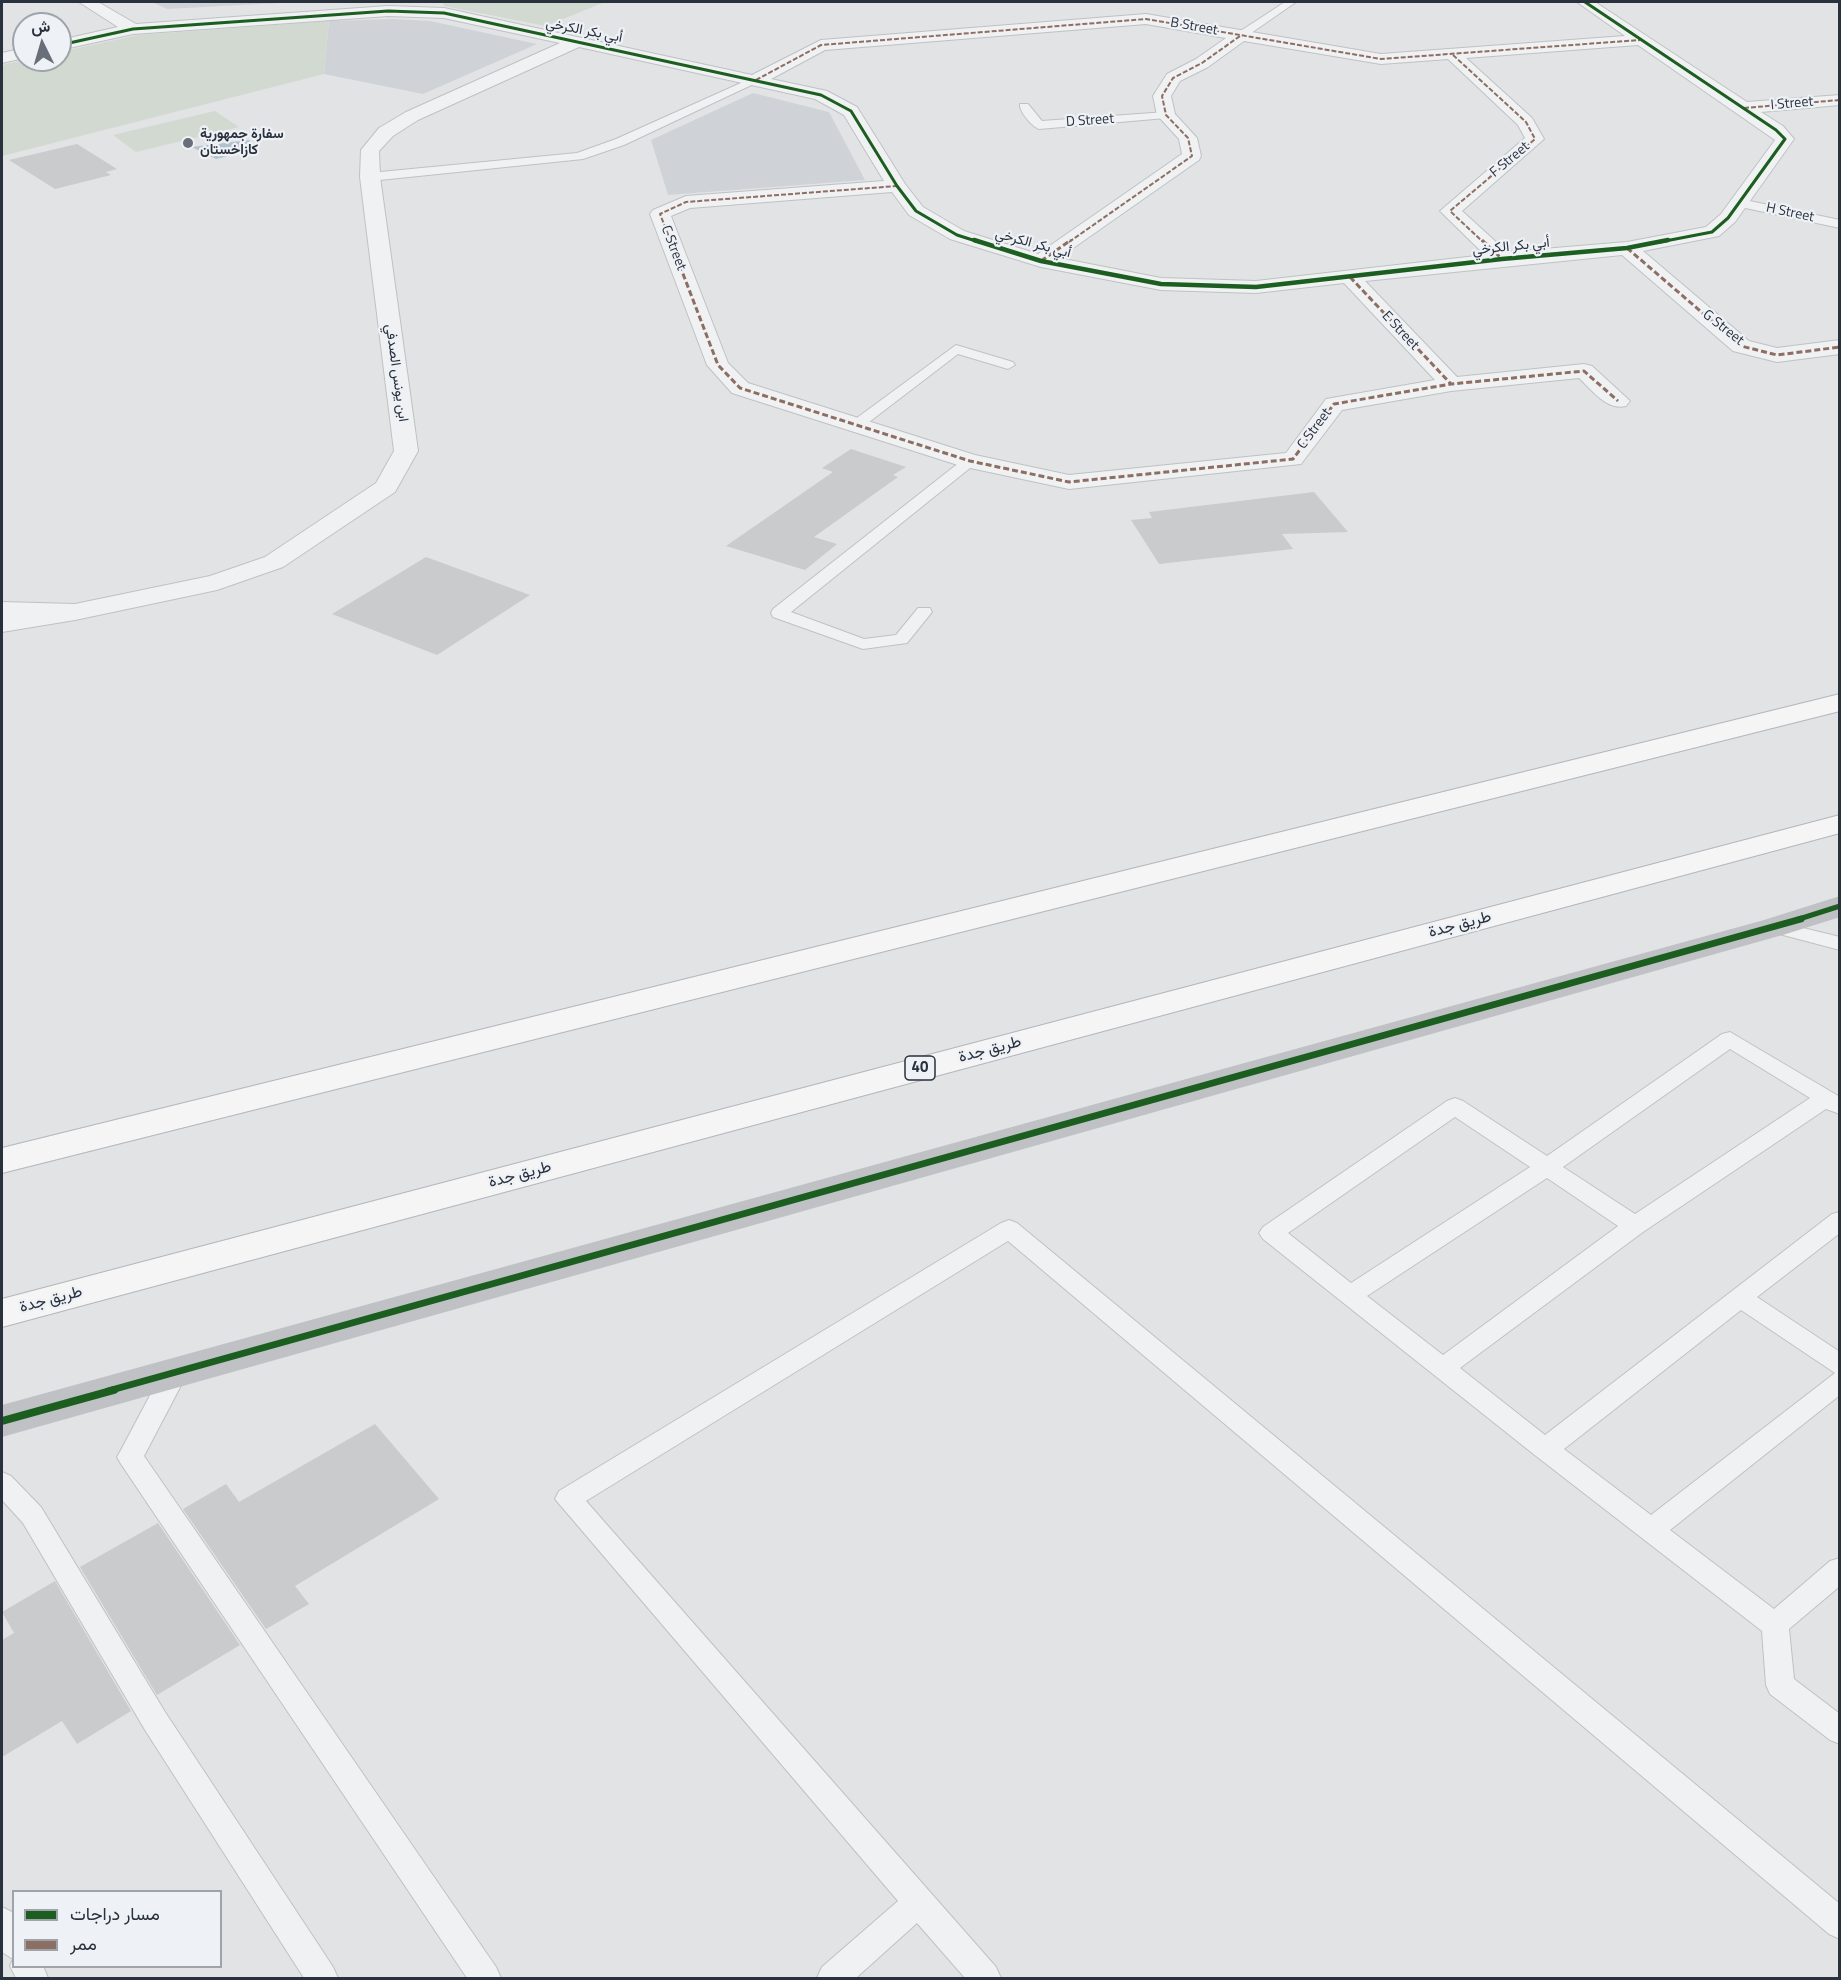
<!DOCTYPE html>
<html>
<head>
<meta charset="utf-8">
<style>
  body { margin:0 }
  #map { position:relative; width:1841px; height:1980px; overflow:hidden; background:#e1e3e5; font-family:"Titillium Web",Vazirmatn,sans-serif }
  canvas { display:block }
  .frame { position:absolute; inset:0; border:3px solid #29313d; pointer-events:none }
  .legend { position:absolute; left:12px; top:1890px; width:210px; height:78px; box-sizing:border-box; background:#eef1f5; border:2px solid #9fa4ab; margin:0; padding:8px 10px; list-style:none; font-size:18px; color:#29313d }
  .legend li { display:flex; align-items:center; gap:12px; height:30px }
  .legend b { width:30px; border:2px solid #9fa4ab }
  .north { position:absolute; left:12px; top:12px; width:60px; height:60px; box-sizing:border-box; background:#eef1f5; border:2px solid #9fa4ab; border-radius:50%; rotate:355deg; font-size:16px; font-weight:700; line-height:24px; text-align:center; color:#29313d }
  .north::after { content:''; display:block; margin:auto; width:21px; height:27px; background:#696f78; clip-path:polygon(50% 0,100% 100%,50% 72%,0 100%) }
</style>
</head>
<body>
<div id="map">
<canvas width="1841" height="1980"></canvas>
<div class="frame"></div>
<ul class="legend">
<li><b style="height:8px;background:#1b5e20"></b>مسار دراجات</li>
<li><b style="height:8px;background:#8d6e63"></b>ممر</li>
</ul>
<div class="north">ش</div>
</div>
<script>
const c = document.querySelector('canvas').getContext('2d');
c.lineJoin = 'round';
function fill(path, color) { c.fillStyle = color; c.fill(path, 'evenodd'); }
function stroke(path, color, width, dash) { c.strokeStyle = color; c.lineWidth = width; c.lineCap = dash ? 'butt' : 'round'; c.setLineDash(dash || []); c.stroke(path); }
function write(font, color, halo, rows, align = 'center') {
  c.font = font + ' "Titillium Web",Vazirmatn,sans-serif'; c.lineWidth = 4.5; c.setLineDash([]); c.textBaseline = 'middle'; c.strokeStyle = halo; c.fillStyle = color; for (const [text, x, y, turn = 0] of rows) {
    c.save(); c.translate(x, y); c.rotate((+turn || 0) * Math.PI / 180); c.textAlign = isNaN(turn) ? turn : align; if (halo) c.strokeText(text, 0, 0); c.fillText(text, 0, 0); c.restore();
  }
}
fill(new Path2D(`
  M152,2H297L167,9Z
  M394,19L430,21L537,44L423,94L324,74L329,21Z
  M753,93L829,112L865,180L668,195L651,140Z`), '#cfd3d8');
fill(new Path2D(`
  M443,2H605L546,26L444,6Z
  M329,21L324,74L2,156V65L24,60H60V52L138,35Z
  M215,111L239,127L136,152L113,135Z`), '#d2d9d1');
fill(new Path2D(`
  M249,140L256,149L216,159L192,147Z`), '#b0c1cf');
fill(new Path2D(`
  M77,144L117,169L106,172L111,175L55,189L9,160Z
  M851,449L906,467L893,475L898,477L814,537L837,544L805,570L726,546L833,472L822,468Z
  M1314,492L1348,532L1282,534L1293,549L1159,564L1131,520L1152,518L1149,512Z
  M426,557L530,595L437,655L332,614Z
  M375,1424L439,1499L295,1586L309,1604L266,1629L183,1509L226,1484L239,1502Z
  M158,1523L240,1645L157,1695L80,1567Z
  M55,1581L131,1711L77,1744L62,1721L2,1757V1640L14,1633L2,1612Z`), '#c9cbcd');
const lane = new Path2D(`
  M1285,2H1296L1244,38H1236V34Z
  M752,78L762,80L624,145L583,159L370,181L364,177L370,173L577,153L616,139Z
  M1020,104H1028L1042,121L1166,112L1172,115L1166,118L1039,129C1031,126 1019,111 1020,104Z
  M1740,199L1840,220V228L1736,206V200Z
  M956,345L1013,362L1015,365L1008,369L958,354L860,429H850L848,426L850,423Z
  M970,456L975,458L978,461L975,464L791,612L864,639L896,635L918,608H930L932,612L907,643L863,649L773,617L771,613L773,609L965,458Z
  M1775,921L1840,937V950L1768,931L1765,927L1768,923Z
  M1730,1032L1840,1097V1114L1826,1109L1643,1232L1460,1368L1545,1435L1832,1214L1840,1212V1233L1757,1297L1840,1352V1395L1670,1530L1774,1609L1830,1561L1840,1558V1586L1789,1629L1794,1679L1840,1714V1744L1830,1740L1770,1694L1766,1685L1762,1631L1536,1456L1263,1239L1259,1233L1263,1227L1447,1101L1455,1098L1463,1101L1547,1156L1722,1034ZM1730,1049L1810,1098L1635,1214L1563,1167ZM1455,1117L1530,1167L1351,1283L1288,1233ZM1547,1178L1618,1226L1443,1355L1367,1296ZM1741,1310L1835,1373L1651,1515L1564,1449Z
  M1009,1220L1017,1223L1840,1904V1939L1829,1934L1008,1241L586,1501L996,1967L1001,1978H965L917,1923L856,1978H817L822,1967L898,1901L555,1499L559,1491L1001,1223Z
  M174,1364L183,1367L187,1374L144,1456L496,1967L501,1978H467L121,1464L117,1457L121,1450L165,1367Z
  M2,1472L11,1476L41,1507L165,1712L333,1967L338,1978H304L145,1730L23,1523L2,1500Z
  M2,1907L14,1913V1966H43L48,1978H16L10,1966L13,1959L2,1952Z`);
const street = new Path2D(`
  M79,2H98L136,24L388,6L444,8L752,75L821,40L1146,14L1381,54L1625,36L1577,2H1595L1747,102L1840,95V105L1761,112L1783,126L1794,139L1735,222L1719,236L1643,251L1749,341L1777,348L1840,340V354L1777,362L1733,351L1622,255L1365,281L1457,377L1584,364L1592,366L1630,401L1626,406C1607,411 1592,390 1579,378L1451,391L1342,410L1301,464L1069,489L961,466L732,393L707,365L650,214L653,210L686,196L884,181L844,115L815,99L579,47L418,120L393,136L379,151L380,177L418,451L395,492L283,567L217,590L75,620L2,632V602L75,604L210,576L265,557L376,483L394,451L360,177L361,150L379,128L406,112L560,43L444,18L388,16L133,34L60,50V40L118,27ZM1146,24L1226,38L1196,59L1167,74L1153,96L1157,115L1179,139L1182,154L1038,254L964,231L923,207L905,184L857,107L827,91L771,79L825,50ZM1244,41L1381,64L1448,59L1518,125L1525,138L1440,211L1485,255L1256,281L1161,278L1059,258L1199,160L1201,156L1197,138L1175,114L1171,96L1180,81L1208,67ZM1638,45L1775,140L1721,214L1706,227L1627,242L1507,252L1462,211L1544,139L1532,118L1466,58ZM892,192L909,215L950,239L1041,267L1161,290L1256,293L1344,283L1435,380L1326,399L1286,453L1069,475L975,455L748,383L728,363L671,216L690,208Z
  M24,48V58L2,63V53Z`);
const highway = new Path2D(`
  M1840,694V711L2,1173V1148Z
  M1840,815V833L2,1327V1299Z`);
stroke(lane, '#bfc1c3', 2);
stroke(street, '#bfc1c3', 2);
stroke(highway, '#b3b6ba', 2);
fill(lane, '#f0f1f2');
fill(street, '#f0f1f2');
fill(new Path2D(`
  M1840,896V917L1786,934L2,1437V1405L1764,920Z`), '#bfc1c5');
fill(highway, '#f5f5f6');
stroke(new Path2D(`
  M1453,55L1526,122L1535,139L1450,211L1483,242
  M756,80L821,45L1146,19L1381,59L1640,40
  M1744,108L1840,100
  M671,242L660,214L686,202L897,186
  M1069,242L1192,156L1188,138L1166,115L1162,96L1173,78L1202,63L1240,36`), '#8d6e63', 2, [5, 2]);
stroke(new Path2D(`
  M670,240L718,365L740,388L970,461L1069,482L1293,459L1334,404L1451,384L1584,371L1618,401
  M1482,240L1502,259
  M1627,248L1741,346L1777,355L1840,347
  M1041,261L1071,240
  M1350,277L1451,384`), '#8d6e63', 3, [6, 3]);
stroke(new Path2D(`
  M1585,2L1776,130L1785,139L1728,218L1712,232L1660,242
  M60,45L133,29L388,11L444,13L821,95L851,111L897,186L916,211L957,235L979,242`), '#1b5e20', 3);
stroke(new Path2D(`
  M974,240L1041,261L1161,284L1256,287L1502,259L1627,248L1668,240`), '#1b5e20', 4.5);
stroke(new Path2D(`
  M1796,920L1840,906`), '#1b5e20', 5);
stroke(new Path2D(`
  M108,1391L1801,919`), '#1b5e20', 7);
stroke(new Path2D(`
  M2,1421L114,1390`), '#1b5e20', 8);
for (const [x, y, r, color] of [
  [188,143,6,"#696f78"]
]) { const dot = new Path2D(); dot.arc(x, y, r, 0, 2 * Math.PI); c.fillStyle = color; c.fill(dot); stroke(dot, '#eef1f5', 2); }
write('14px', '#29313d', '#eef1f5', [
  ["B Street",1194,27,10],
  ["أبي بكر الكرخي",584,31,11],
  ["I Street",1792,104,-5],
  ["D Street",1090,121,-4],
  ["F Street",1510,160,-40],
  ["H Street",1790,213,12],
  ["أبي بكر الكرخي",1033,244,15],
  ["أبي بكر الكرخي",1511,247,-6],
  ["C Street",673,248,69],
  ["G Street",1723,328,38],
  ["E Street",1400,331,47],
  ["ابن يونس الصدفي",396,373,82],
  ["C Street",1315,429,-53]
]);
write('bold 14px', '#29313d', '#eef1f5', [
  ["سفارة جمهورية",200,135],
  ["كازاخستان",200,151]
], 'left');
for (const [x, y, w] of [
  [920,1068,30]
]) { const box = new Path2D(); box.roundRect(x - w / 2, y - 12, w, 24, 4.5); c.fillStyle = '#eef1f5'; c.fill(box); stroke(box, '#29313d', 1.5); }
write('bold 15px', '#29313d', null, [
  ["40",920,1068]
]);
write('16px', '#29313d', '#eef1f5', [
  ["طريق جدة",1460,925,-15],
  ["طريق جدة",990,1050,-15],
  ["طريق جدة",520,1175,-15],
  ["طريق جدة",51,1300,-15]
]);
</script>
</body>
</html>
